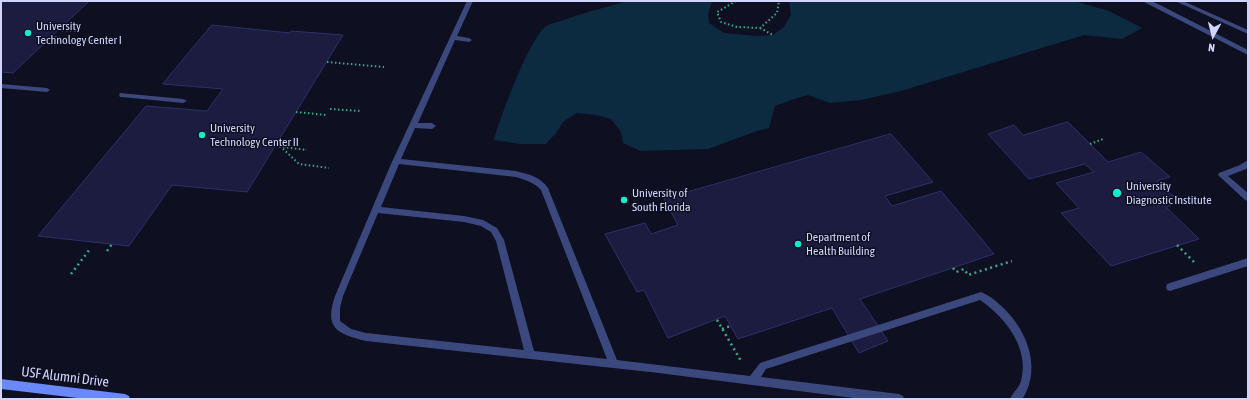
<!DOCTYPE html>
<html>
<head>
<meta charset="utf-8">
<style>
  body { margin:0 }
  #map { position:relative; width:1249px; height:400px; overflow:hidden; background:#0e0f20; font-family:"Asap Condensed",sans-serif }
  canvas { display:block }
  .frame { position:absolute; inset:0; border:2px solid #cfd5fd; pointer-events:none }
  .north { position:absolute; left:1193px; top:16px; width:40px; height:40px; -webkit-text-stroke:3px #0e0f20; paint-order:stroke; rotate:187deg; font-size:11px; font-weight:700; line-height:16px; text-align:center; color:#cfd5fd }
  .north::after { content:''; display:block; margin:auto; width:14px; height:18px; background:#cfd5fd; clip-path:polygon(50% 0,100% 100%,50% 72%,0 100%) }
</style>
</head>
<body>
<div id="map">
<canvas width="1249" height="400"></canvas>
<div class="frame"></div>
<div class="north">N</div>
</div>
<script>
const c = document.querySelector('canvas').getContext('2d');
c.lineJoin = 'round';
function fill(path, color) { c.fillStyle = color; c.fill(path, 'evenodd'); }
function stroke(path, color, width, dash) { c.strokeStyle = color; c.lineWidth = width; c.lineCap = dash ? 'butt' : 'round'; c.setLineDash(dash || []); c.stroke(path); }
function write(font, color, halo, rows, align = 'center') {
  c.font = font + ' "Asap Condensed",sans-serif'; c.lineWidth = 3; c.setLineDash([]); c.textBaseline = 'middle'; c.strokeStyle = halo; c.fillStyle = color; for (const [text, x, y, turn = 0] of rows) {
    c.save(); c.translate(x, y); c.rotate((+turn || 0) * Math.PI / 180); c.textAlign = isNaN(turn) ? turn : align; if (halo) c.strokeText(text, 0, 0); c.fillText(text, 0, 0); c.restore();
  }
}
fill(new Path2D(`
  M628,1H712L708,14L709,23L724,33L756,36L773,35L784,27L791,15L789,1H1074L1109,11L1142,28L1122,39L1084,35L901,91L861,100L830,103L808,95L794,99L775,106L769,128L757,131L708,149L641,151L623,143L621,132L611,119L596,115L577,113L563,122L556,133L546,144H520L494,140C500,118 529,39 546,26C550,24 556,22 561,21C583,13 606,7 628,1Z`), '#0d2b40');
const building = new Path2D(`
  M1,1H89L13,73L1,72Z
  M212,25L290,33L291,31L343,35L247,192L172,185L129,246L38,236L146,106L207,111L223,89L163,84Z
  M1068,122L1108,162L1141,152L1170,177L1157,181L1180,202L1166,207L1199,239L1111,266L1061,213L1079,208L1056,183L1094,172L1085,164L1029,179L988,134L1014,125L1023,135Z
  M891,134L933,182L885,196L892,206L941,191L994,254L860,299L888,341L859,353L832,308L738,339L725,316L668,338L644,290L637,292L605,234L645,223L651,234L678,225L664,199Z`);
fill(building, '#1b1c40');
stroke(building, '#2e306b', 1);
stroke(new Path2D(`
  M736,1L717,12L721,22L737,27L760,28L777,13L779,1
  M760,28L773,35
  M58,30L77,31
  M51,37L94,41
  M327,62L384,67
  M330,109L360,111
  M296,112L326,115
  M1090,144L1103,139
  M275,146L307,150
  M280,146L299,164L329,168`), '#33ad89', 2, [1.5, 2.5]);
stroke(new Path2D(`
  M1177,245L1195,263
  M107,251L112,244
  M953,268L956,272L964,269L968,275L1012,261
  M71,274L90,249
  M717,320L741,361
  M722,329L730,326`), '#33ad89', 2.5, [2, 3.5]);
fill(new Path2D(`
  M467,1H473L457,36L469,38L472,40L469,42L455,40L418,123H432L436,126L432,129L415,128L401,159L516,171C528,174 541,177 548,188L617,360L750,376L760,363L763,362L981,292C988,295 994,299 999,304C1025,326 1043,366 1023,398L1022,399H1010C1013,392 1019,388 1021,381C1030,348 1005,317 980,300L766,369L761,377L899,394L903,396L904,399H861L659,373L366,341C337,334 324,328 335,296L391,164ZM399,164L516,177C525,180 534,182 541,190L607,359L534,351L504,240L497,228L483,220L464,216L381,207ZM378,213L464,222L481,226L491,232L496,241L524,350L366,333L351,329L340,321V308L343,296Z
  M1,84L47,88L50,90L47,92L1,88Z
  M120,93L183,99L187,101L183,103L122,97H120L119,95Z
  M1248,160V167L1246,169L1228,176L1248,193V201L1245,200L1218,175L1219,173L1240,165Z
  M1248,258V266L1170,291L1167,290L1166,287L1167,284L1170,283Z`), '#3b487d');
fill(new Path2D(`
  M1142,1H1151L1158,4L1248,50V55Z
  M1175,1H1183L1248,30V34Z`), '#3b487d');
fill(new Path2D(`
  M1,379L125,394L129,396L130,399H86L1,389Z`), '#6a88f9');
for (const [x, y, r, color] of [
  [28,33,4,"#0aeed0"],
  [202,135,4,"#0aeed0"],
  [1117,193,5,"#0aeed0"],
  [624,200,4,"#0aeed0"],
  [798,244,4,"#0aeed0"]
]) { const dot = new Path2D(); dot.arc(x, y, r, 0, 2 * Math.PI); c.fillStyle = color; c.fill(dot); stroke(dot, '#0e0f20', 1.5); }
write('12px', '#cfd5fd', '#0e0f20', [
  ["University",36,26],
  ["Technology Center I",36,40],
  ["University",210,128],
  ["Technology Center II",210,142],
  ["University",1126,186],
  ["Diagnostic Institute",1126,200],
  ["University of",632,193],
  ["South Florida",632,207],
  ["Department of",806,237],
  ["Health Building",806,251]
], 'left');
write('14px', '#cfd5fd', '#0e0f20', [
  ["USF Alumni Drive",65,377,7]
]);
</script>
</body>
</html>
